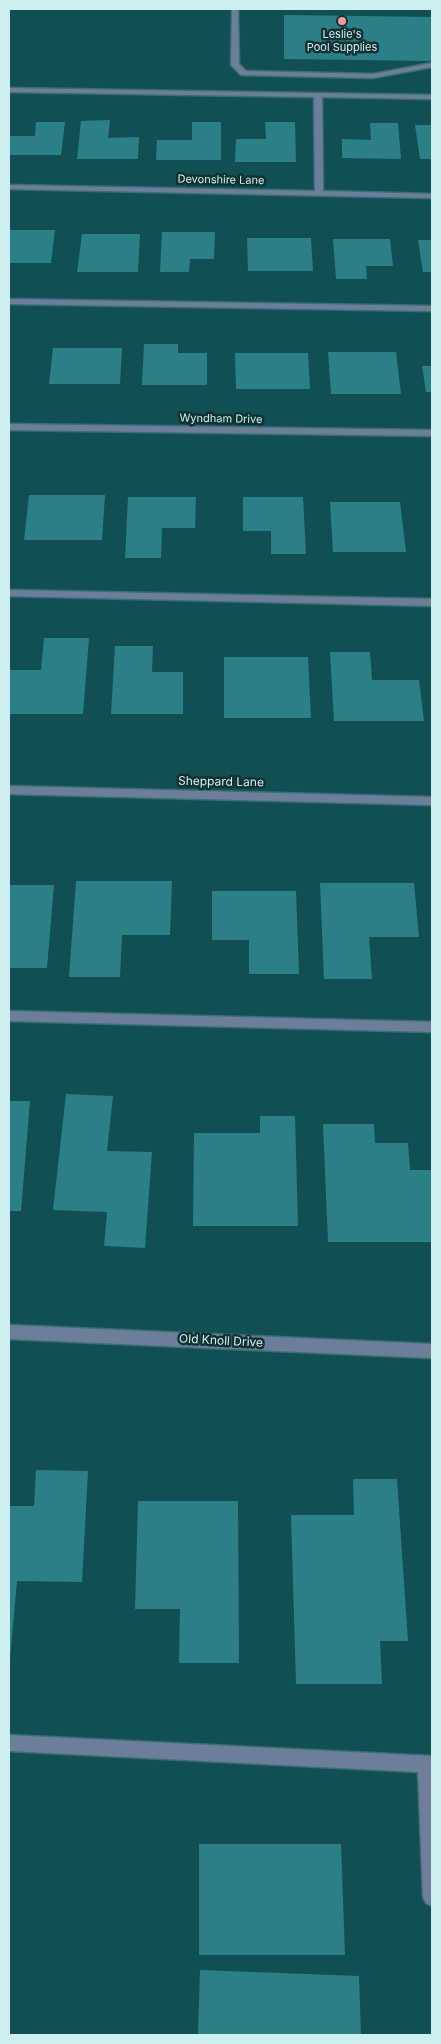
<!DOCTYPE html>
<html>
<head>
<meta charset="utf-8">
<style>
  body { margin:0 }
  #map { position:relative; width:441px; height:2044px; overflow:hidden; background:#124f52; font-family:Inter,sans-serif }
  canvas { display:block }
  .frame { position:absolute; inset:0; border:10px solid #ccf0f2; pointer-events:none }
</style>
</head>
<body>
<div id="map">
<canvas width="441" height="2044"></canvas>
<div class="frame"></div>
</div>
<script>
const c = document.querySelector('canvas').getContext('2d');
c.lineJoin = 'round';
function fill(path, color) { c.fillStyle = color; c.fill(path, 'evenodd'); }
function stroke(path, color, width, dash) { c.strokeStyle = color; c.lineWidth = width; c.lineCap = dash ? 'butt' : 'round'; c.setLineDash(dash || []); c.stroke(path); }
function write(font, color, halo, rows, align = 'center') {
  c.font = font + ' Inter,sans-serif'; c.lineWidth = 5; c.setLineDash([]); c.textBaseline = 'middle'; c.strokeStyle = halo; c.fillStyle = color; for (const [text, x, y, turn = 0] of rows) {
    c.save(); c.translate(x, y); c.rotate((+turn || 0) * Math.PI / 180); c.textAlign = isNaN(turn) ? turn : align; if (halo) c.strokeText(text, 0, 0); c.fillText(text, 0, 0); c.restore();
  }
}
fill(new Path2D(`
  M284,15L432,17V61L284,59Z
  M110,120L108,138L139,137L138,159H77L81,121Z
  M36,122H65L61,155H9V136H35Z
  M192,122H221V160H156L157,140H192Z
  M265,122H295L296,162H235L236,139H266Z
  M370,123H398L401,159L342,158V139L371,140Z
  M415,125H432V159H420Z
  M9,230H55L51,263H9Z
  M162,232H215L214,259H190L189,272H160Z
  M82,234H140L138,272H77Z
  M247,238H311L313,271H248Z
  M333,239H390L393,266H366L367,279H336Z
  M418,240H432V272H423Z
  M144,344H178V353H207V385H142Z
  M53,348H122L120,384H49Z
  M328,352H396L401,394H331Z
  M235,353H308L310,389H236Z
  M422,366H432V392H426Z
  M29,495H105L102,540H24Z
  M128,497H196L195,528H162L161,558H125Z
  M243,497H303L306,554H271V531H243Z
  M330,502H400L406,552H333Z
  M44,638H89L83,714H9V670H41Z
  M115,646H153L152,672H183V714H111Z
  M330,652H370L372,680H419L424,721H334Z
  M224,657H308L311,718H224Z
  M76,881H172L170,935H122L120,977H69Z
  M320,883H414L419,937H369L372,979H324Z
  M9,885H54L47,968H9Z
  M212,891H296L299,974H249V940H212Z
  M66,1094L113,1096L107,1151L152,1152L145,1248L104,1246L107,1212L53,1210Z
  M9,1101H30L21,1211H9Z
  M260,1116H295L298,1226H193L194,1133H260Z
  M323,1124H374L375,1143H408L410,1170H432V1242H328Z
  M36,1470L88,1471L82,1582L17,1581L9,1671V1506H34Z
  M353,1479H397L408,1641H380L382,1684H296L291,1515H354Z
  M138,1501H238L239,1663H179L180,1609H135Z
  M199,1844H341L345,1955H199Z
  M200,1970L359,1976L361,2035H198Z`), '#2b8085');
const minor = new Path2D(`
  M232,9H238L239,64L246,71L373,74L432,63V67L373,78L241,75L231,65Z
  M9,88L432,95V99L322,97L323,191L432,194V198L9,189V185L315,191L314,97L9,92Z
  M9,299L432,306V311L9,304Z
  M9,424L432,430V436L9,430Z
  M9,590L432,599V606L9,596Z
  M9,786L432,797V805L9,794Z
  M9,1011L432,1022V1032L9,1021Z
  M9,1325L432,1344V1358L9,1339Z
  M9,1735L432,1756V1906L426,1903L423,1897L418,1772L9,1751Z`);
stroke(minor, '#376f72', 3);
fill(minor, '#6e7e98');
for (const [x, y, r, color] of [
  [342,21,5,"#f59b9a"]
]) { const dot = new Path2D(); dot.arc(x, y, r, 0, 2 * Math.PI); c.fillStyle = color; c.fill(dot); stroke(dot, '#123133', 2); }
write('11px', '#ccf0f2', '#123133', [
  ["Leslie's",342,35],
  ["Pool Supplies",342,48]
]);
write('11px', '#ccf0f2', '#123133', [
  ["Devonshire Lane",221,180,1],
  ["Wyndham Drive",221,419,1]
]);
write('12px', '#ccf0f2', '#123133', [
  ["Sheppard Lane",221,782,1],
  ["Old Knoll Drive",221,1341,3]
]);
</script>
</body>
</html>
